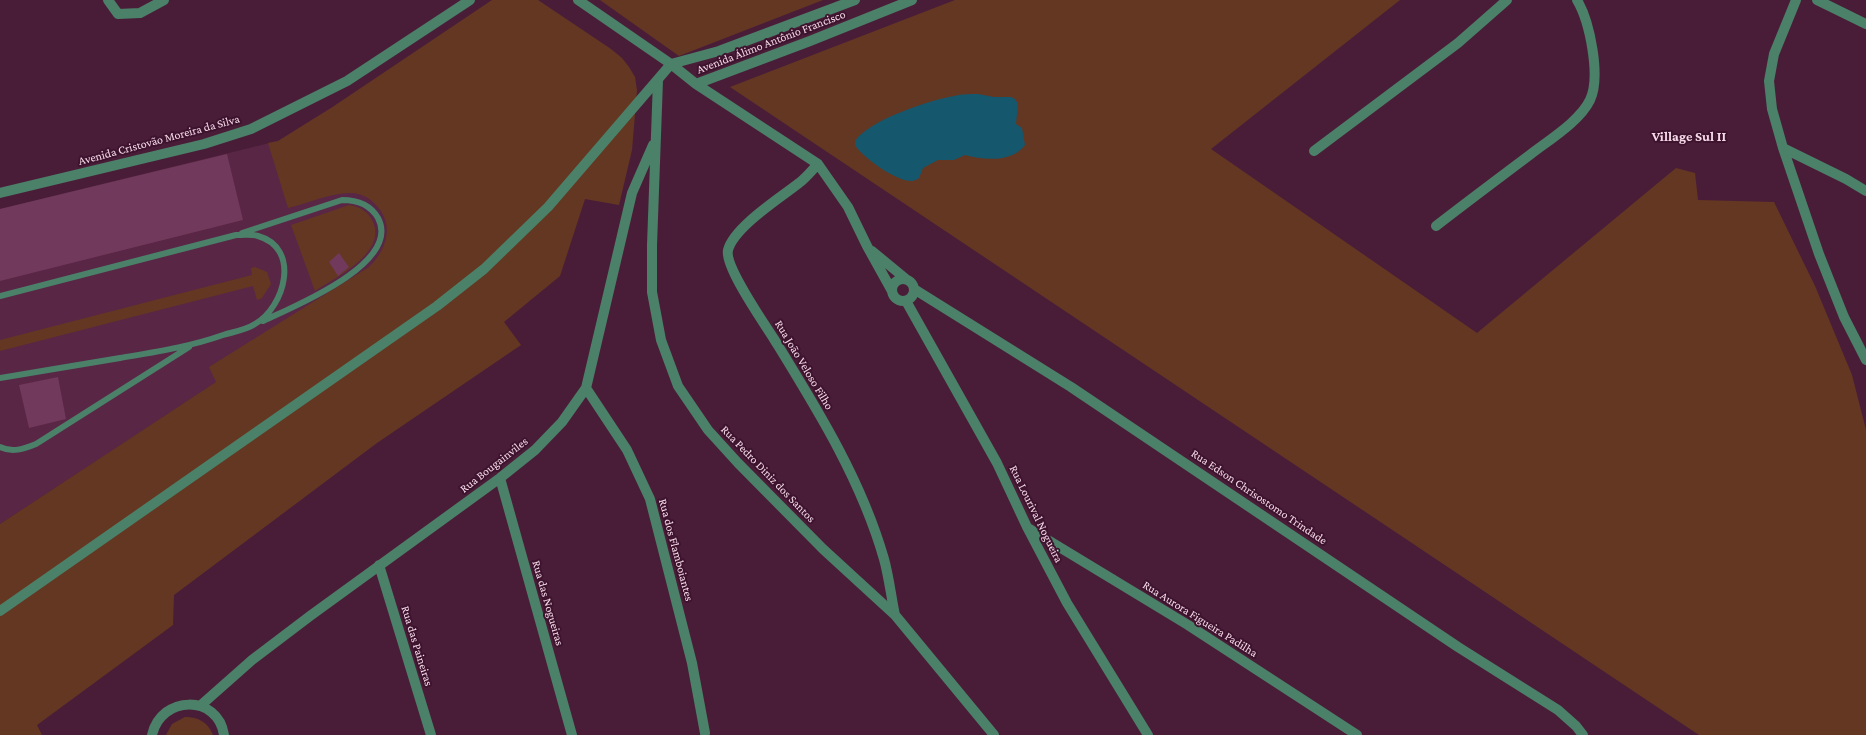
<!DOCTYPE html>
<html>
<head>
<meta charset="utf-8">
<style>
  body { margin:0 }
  canvas { display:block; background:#491d38 }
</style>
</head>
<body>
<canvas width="1866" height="735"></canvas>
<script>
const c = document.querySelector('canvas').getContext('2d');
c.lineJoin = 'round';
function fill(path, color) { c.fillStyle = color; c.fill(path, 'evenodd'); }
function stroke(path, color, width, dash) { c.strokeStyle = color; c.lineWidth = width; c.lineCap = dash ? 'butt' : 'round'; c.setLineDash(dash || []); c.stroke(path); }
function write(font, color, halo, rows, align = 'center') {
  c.font = font + ' "Crimson Pro",serif'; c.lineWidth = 4; c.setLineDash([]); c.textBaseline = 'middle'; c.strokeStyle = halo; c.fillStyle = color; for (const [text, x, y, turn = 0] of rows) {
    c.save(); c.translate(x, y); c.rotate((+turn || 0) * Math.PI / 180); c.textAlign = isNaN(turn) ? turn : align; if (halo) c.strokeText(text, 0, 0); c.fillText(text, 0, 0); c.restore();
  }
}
fill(new Path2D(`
  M331,108L455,214L247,362L0,524V209L278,141Z`), '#592646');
fill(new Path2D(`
  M492,0H538L611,49L622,58L629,67L635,77L637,90L632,150L619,205L585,199L560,276L504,322L521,345L377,443L174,595L173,625L37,725L42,735H0V524L216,382L209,367L369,267C388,249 395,222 374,203C368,197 361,194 353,193C332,192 309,203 288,208L268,143L278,141L331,108Z
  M600,0H823L679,56Z
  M955,0H1400L1211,149L1477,333L1676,168L1695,173L1698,200L1774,202L1815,286L1852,375L1866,430V735H1699L730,87Z
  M349,205C360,207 368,211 373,222C387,253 335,278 315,291L291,225Z
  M255,267L267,272L271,284L262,298L257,300L253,286L0,351V340L252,275L251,268Z
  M185,717C198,717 208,722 213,735H166L172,724Z`), '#643722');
fill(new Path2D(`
  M978,94L994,97H1011L1015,99L1018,104L1016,124L1022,128L1025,145C1012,163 983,160 965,155L954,160H938L923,168L919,178C918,179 913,181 912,181C897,182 862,157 855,145V141C869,120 930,100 954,96C962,94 970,94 978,94Z`), '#15576d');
fill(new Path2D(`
  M227,154L243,220L0,281V209Z
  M339,253L349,267L338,276L329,262Z
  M58,377L66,419L29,428L19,385Z`), '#71395b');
stroke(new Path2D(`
  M242,233L342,200C357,200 370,204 378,218C402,263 293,307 263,321
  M0,296L236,235C243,235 251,234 258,236C301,248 285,307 255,324C246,330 233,332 223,335C189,347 155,352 120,358C80,365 40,371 0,378
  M0,447C12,453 24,449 36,444L189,347`), '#4b8069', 6);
stroke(new Path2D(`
  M108,0L118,14L140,13L164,0
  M578,0L671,64L696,84L818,164L848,207L867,246L892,291
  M1796,0L1774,54L1769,81L1772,109L1783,148L1819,254L1844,317L1866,360
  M1817,0L1866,24
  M671,64L719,51L855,0
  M658,80L652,245V292L661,340L678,386L708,430L738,463L823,549L895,615L994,735
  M696,84L810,41L912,0
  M1783,148L1846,179L1866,191
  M1314,151L1458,43L1507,0
  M818,164C812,170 806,178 799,183C780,198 734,227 728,250C724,266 764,323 774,339C817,409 861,479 884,559C889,577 891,596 895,615
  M0,193L204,144L251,129L347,81L470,0
  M1436,226C1467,202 1499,178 1531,154C1549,140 1580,121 1590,100C1601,77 1590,22 1577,0
  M872,251L906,279
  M892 290a11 11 0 1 1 22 0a11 11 0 1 1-22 0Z
  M914,289L1071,387L1458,647L1558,710L1576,726L1583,735
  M906,301L997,463L1027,527L1067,603L1148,735
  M586,388L627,450L650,499L692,663L705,733
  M500,478L572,735
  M1028,528L1188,625L1357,735
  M379,565L431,735
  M0,611L437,306L484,269L548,207L671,64
  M200,706L252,660L310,616L500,478L535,450L562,422L586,388L632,193L653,145
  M152,735C161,695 218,694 224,735`), '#4b8069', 10);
write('12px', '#f6d9e8', '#3d132e', [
  ["Avenida Álimo Antônio Francisco",771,42,-21],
  ["Avenida Cristovão Moreira da Silva",159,140,-15],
  ["Rua João Veloso Filho",804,365,59],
  ["Rua Bougainviles",494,465,-38],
  ["Rua Pedro Diniz dos Santos",768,474,46],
  ["Rua Edson Chrisostomo Trindade",1259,497,34],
  ["Rua Lourival Nogueira",1036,514,64],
  ["Rua dos Flamboiantes",676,550,75],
  ["Rua das Nogueiras",548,603,74],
  ["Rua Aurora Figueira Padilha",1200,619,32],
  ["Rua das Paineiras",417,646,73]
]);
write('bold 14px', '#f6d9e8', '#3d132e', [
  ["Village Sul II",1689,137]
]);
</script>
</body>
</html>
